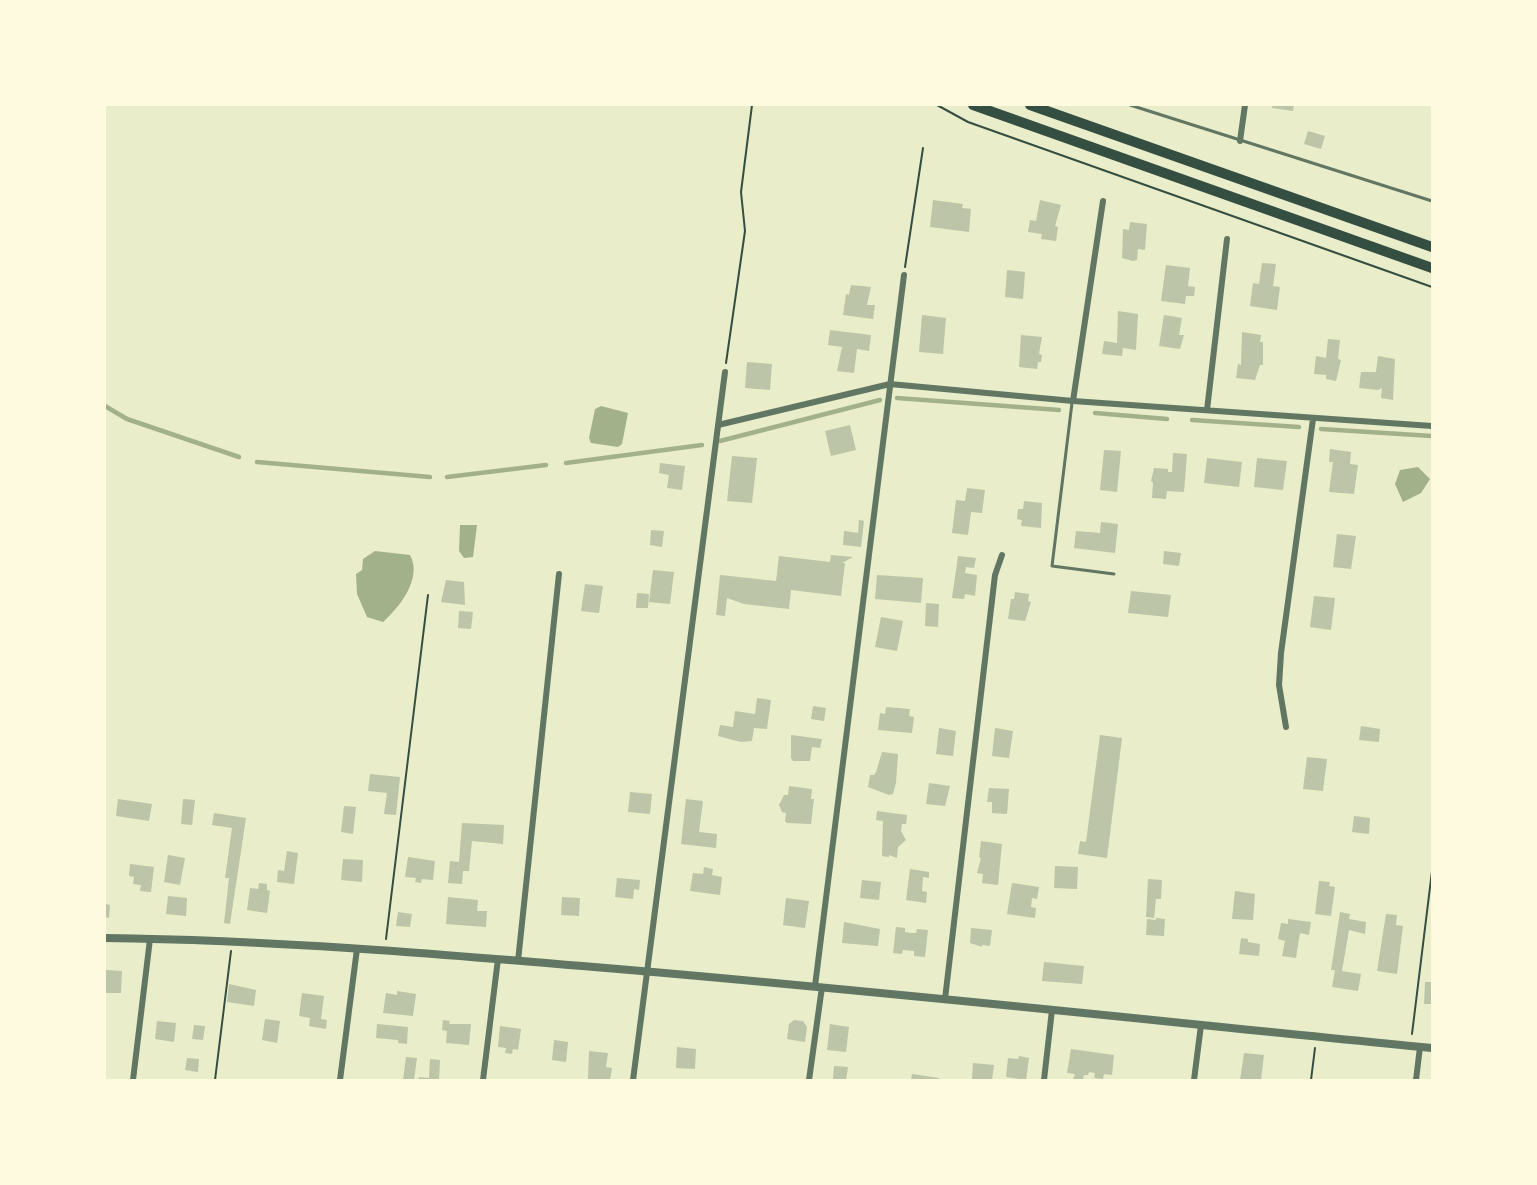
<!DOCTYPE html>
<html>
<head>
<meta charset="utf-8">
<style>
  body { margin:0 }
  #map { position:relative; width:1537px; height:1185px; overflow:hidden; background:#e9edc9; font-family:"Roboto Condensed",sans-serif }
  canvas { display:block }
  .frame { position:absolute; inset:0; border:106px solid #fefae0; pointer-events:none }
</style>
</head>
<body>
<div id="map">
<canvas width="1537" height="1185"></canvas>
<div class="frame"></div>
</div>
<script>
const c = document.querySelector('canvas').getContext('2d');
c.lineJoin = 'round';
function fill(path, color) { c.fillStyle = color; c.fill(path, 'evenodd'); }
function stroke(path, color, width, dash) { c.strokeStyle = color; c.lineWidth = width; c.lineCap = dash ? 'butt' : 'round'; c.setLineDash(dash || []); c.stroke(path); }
fill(new Path2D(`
  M601,406L628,413L622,444L618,447L591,443L589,438L595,409Z
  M1418,467L1430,479L1421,493L1403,502L1395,484L1400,470Z
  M460,525H477L473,557L464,558L459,551Z
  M375,551L410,555C423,578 399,608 383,622L367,617L357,594L356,574L362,570L363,559Z`), '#a3b18a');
stroke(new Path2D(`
  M897,398L1059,410
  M105,406L127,419L239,457
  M1095,413L1167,419
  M1192,420L1299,427
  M1321,429L1432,436
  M720,441L880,400
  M257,462L430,477
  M566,463L702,445
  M447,477L546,465`), '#a3b18a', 4.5);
fill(new Path2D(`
  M1272,105H1294L1293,111L1272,108Z
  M1308,131L1325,136L1321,149L1304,144Z
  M933,200L963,204L962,208L971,209L969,232L930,227Z
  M1040,200L1061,205L1055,226L1058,227L1056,241L1041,239L1042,234L1028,232L1030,220L1036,221Z
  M1130,222L1147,224L1145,250L1138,249L1137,260L1133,261L1122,258L1123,229L1129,230Z
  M1262,263L1276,264L1273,286L1280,287L1277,310L1250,306L1253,283L1259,284Z
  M1166,265L1190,268L1188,286L1195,287L1194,296H1186L1185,304L1161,301Z
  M1007,270L1025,272L1023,299L1005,297Z
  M851,285L871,287L867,305H875L873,319L843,315L846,294L849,295Z
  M1118,311L1138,314L1136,350L1123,348L1122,356L1102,354L1104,341L1117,343Z
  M922,315L946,318L943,354L919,352Z
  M1164,315L1182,318L1179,335H1184L1180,349L1159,346Z
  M830,330L871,335L869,351L857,349L854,373L837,371L842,347L828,345Z
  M1242,332L1261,335L1260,342H1263V365H1260L1255,380L1236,378L1238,364L1241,365Z
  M1021,335L1042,337L1039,354L1042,355L1041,362H1038L1037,369L1019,367Z
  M1328,339L1340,340L1338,359L1341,360L1336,381L1326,379V375L1314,374L1316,356L1326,358Z
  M1378,356L1395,359L1393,400L1381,398L1382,388L1378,390L1359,388L1361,372H1376Z
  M747,362L772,364L770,390L745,388Z
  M850,425L856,450L831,456L825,431Z
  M1330,449L1351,452L1350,464L1358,465L1354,494L1329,492L1333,462H1329Z
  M1104,450L1121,451L1117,492L1100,490Z
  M1173,453L1187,454L1184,492L1167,491L1166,499L1152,498L1153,483L1151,481L1154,468L1168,469V472H1172Z
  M732,456L757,458L752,503L727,501Z
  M1207,458L1242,462L1239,487L1204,483Z
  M1257,458L1287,461L1283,490L1254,487Z
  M660,463L685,466L682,490L667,488L669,475L659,473Z
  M967,488L985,490L982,513L971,512L968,535L952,533L956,500L965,501Z
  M1024,501L1042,503L1041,528L1021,526L1022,520L1017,519L1018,509H1023Z
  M859,520L864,521L861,547L843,545L844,531L858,533Z
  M1101,522L1118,524L1115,553L1074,548L1076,531L1100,533Z
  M651,530L664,531L662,547L650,545Z
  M1337,534L1356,536L1351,569L1333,567Z
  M1164,551L1181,553L1179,566L1163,564Z
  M831,555L853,557L842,563H845L841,596L791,590L789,609L744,604L727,598L725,616L716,615L720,575L776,581L779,556L830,562Z
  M958,556L976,558L974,568L966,567L965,573L977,575L975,596L965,594L964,599L952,598Z
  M653,570L674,572L670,604L649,602Z
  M877,575L923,578L921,603L875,599Z
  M446,580L464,582L465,605L441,602Z
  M585,584L603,586L599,613L581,611Z
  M1131,591L1171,595L1168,617L1128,613Z
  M1015,592L1029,594L1028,601L1031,602L1025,621L1008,619L1011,599H1014Z
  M637,593L649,594L648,608H636Z
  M1314,596L1335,598L1331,630L1310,627Z
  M926,603L939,604L938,627L925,626Z
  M459,611L473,612L471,629L458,628Z
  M881,617L903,621L897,651L875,647Z
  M757,698L771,700L767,729L754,728L752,741L741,742L718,736L720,725L733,727L735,711L755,714Z
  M813,706L826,708L824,721L811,719Z
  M886,707L910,709L909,716L914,717L912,733L878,730L880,713L885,714Z
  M1361,726L1380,729L1379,742L1359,740Z
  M939,728L956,731L953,756L936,754Z
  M995,728L1013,731L1009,758L992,756Z
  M791,735L822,739L820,748L812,747L810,761H793L791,758Z
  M1100,735L1122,738L1107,858L1078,854L1080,841L1086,842Z
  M882,752L898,754L896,783L893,794L889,795L868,787L870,775H874L876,772Z
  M1307,757L1327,759L1323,791L1303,789Z
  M370,774L400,777L396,815L384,814L387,793L368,791Z
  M929,783L950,786L945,806L926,804Z
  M789,786L812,789L811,799H814L811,824L787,823L785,821L786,813L782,812L779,805L784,795H788Z
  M989,788L1009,789L1007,814L992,813V802H987Z
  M630,792L652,794L650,814L628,812Z
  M118,799L152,804L149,821L116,816Z
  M183,799L195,800L192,825L181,824Z
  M686,799L703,801L699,832L717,834L716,848L681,844Z
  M344,806L356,807L353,834L341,832Z
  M877,811L907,815L906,824H902L901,831L906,840L898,847L897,858L889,855V857L882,856L883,821L876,820Z
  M214,813L246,818L230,924L224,923L229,878H225L232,828L212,825Z
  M1354,816L1370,818L1369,834L1352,832Z
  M462,823L504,825L503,844L472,841L469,871H463L462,884L448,883L450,861L459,862Z
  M981,841L1002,844L998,885L982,883L983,874L977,873L981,858L979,857Z
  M287,851L298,853L294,884L277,882L278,870L284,871Z
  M168,855L185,858L180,885L164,882Z
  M408,857L435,861L433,880L422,879L421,883L415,882L416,878L405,877Z
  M343,859L363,860L362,882L341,880Z
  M130,864L154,867L151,892L140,891L141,885L133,884L134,877L129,876Z
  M1055,866L1078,867L1077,889L1054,888Z
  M704,867L713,869L712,875L722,877L720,895L690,891L693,873L703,874Z
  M910,869L929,872V878L923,877L922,891L927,892L926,903L906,900Z
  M617,878L640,880L639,890L634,889L633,899L615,897Z
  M1148,879L1162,880L1161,899H1156L1154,918L1146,917Z
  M862,880L881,882L879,900L860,898Z
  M1319,881L1330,882L1329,886L1335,887L1331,916L1315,914Z
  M259,883L267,884V890L270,891L267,913L247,910L250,888L258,889Z
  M1012,883L1039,887L1037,899L1032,898L1031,907L1036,908L1035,918L1007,914Z
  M1235,891L1255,894L1253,920L1232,919Z
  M168,896L187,898L186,916L166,914Z
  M448,897L478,900L477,911H487L486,927L446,924Z
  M562,897L580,898L579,916L561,915Z
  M786,898L809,901L805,928L783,925Z
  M105,904L110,905L109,918L105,917Z
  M398,912L412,914L410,927L396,926Z
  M1340,912L1350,914L1349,919L1366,922L1365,934L1349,930L1342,971L1361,974L1358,991L1332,987L1335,970H1331Z
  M1386,914L1397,915L1396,925L1403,926L1397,974L1377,971Z
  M1156,918L1165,919L1164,936L1146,935L1147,919L1156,920Z
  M1288,919L1311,922L1309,935L1300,933L1296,958L1282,956L1285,941L1278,939L1281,923L1288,924Z
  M844,922L880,929L878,946L842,943Z
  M896,927L905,928V932L911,933H916L917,929L928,930L925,957L914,956V951L903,950L902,954L893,953Z
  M971,928L992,930L990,946L982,945V947L970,943Z
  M1241,938L1248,939V942L1260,944L1259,956L1239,954Z
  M1044,962L1084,966L1082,984L1042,981Z
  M105,970L122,971L121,993H105Z
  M1425,982H1432V1004H1424Z
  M229,984L256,990L254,1006L227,1002Z
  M397,991L416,994L413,1016L383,1013L386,993L397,995Z
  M302,993L324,996L321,1019L327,1020L326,1029L309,1026L310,1018L299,1016Z
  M265,1019L280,1021L277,1043L262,1040Z
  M443,1020L450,1021L449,1024H471L469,1045L446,1043L447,1031L442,1030Z
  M794,1020L803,1021L807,1027L805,1042L787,1039L789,1024Z
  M157,1021L176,1023L174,1042L155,1039Z
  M377,1024L408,1027L407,1044L398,1043V1040L376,1038Z
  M830,1024L849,1027L846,1052L827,1050Z
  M194,1025L205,1026L203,1040L192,1039Z
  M500,1026L521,1029L518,1050L513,1049L512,1054L505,1053L506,1048L498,1047Z
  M554,1040L568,1042L566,1062L552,1060Z
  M677,1047L696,1049L695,1069L676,1068Z
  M1071,1049L1114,1055L1112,1075L1104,1074L1103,1079L1094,1078L1095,1073L1089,1072L1088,1075H1084L1083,1080H1073L1075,1074L1067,1073Z
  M589,1051L608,1053L606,1067L612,1068L610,1080H588Z
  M1244,1053L1264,1055L1261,1080H1240Z
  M1019,1056L1029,1058L1026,1080L1006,1077L1008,1058L1018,1059Z
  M406,1057L417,1058L414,1080H403Z
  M187,1058L199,1059L198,1072L185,1070Z
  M430,1059L440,1060L439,1080H418L419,1077L429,1078Z
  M973,1063L994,1065L992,1080H972Z
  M834,1066L848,1067L846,1080L833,1079Z
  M912,1074L939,1078V1080H911Z`), '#bcc5a7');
stroke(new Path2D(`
  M937,105L968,122L1432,287
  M905,267L923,148
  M726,363L745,231L741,192L752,105
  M386,939L428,595
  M1412,1034L1432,871
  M215,1080L231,951
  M1311,1080L1315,1048`), '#344e41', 2);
stroke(new Path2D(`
  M1130,105L1432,201
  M1072,403L1052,566L1114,574`), '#617663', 3);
stroke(new Path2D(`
  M1240,141L1245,105
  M1073,401L1103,201
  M1207,410L1227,239
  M718,425L890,384L1073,401L1432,426
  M1286,727L1279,685L1281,653L1313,419
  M518,961L559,574
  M815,986L904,275
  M945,999L995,575L1002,555
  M133,1080L150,939
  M340,1080L357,949
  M483,1080L498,959
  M633,1080L725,372
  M809,1080L822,987
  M1044,1080L1052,1010
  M1194,1080L1201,1025
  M1416,1080L1420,1047`), '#617663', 6);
stroke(new Path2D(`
  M105,938C272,940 439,954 606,968C882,991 1157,1021 1432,1048`), '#617663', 8);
stroke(new Path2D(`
  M973,105L1432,268
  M1030,105L1432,247`), '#344e41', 10);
</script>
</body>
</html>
